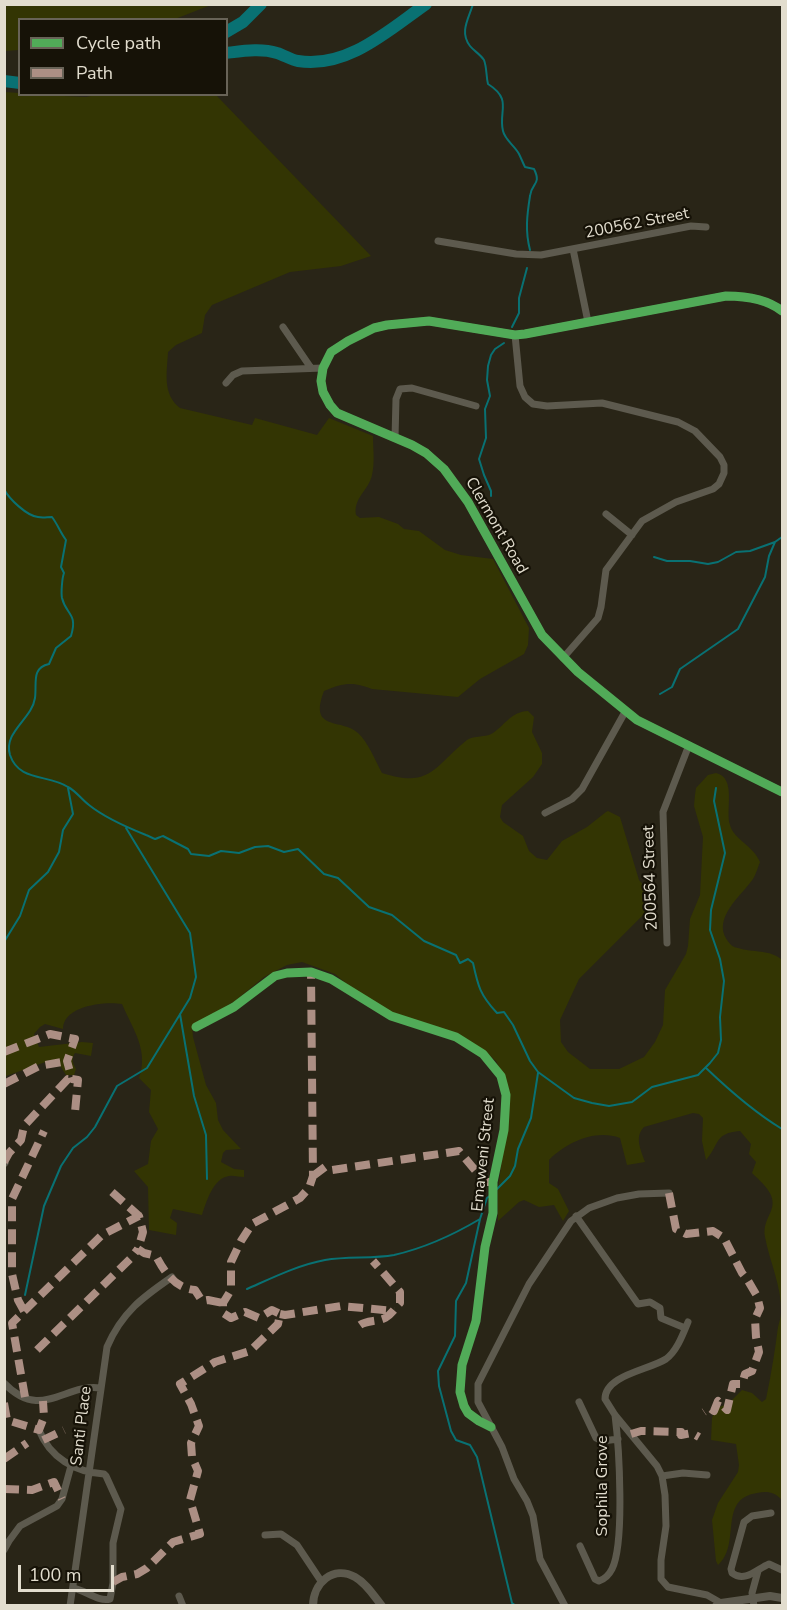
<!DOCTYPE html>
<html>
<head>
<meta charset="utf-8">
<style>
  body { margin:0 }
  #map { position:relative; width:787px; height:1610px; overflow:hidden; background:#292517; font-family:"Nunito Sans",sans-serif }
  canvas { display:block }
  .frame { position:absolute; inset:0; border:6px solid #e2ddce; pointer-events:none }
  .legend { position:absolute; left:18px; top:18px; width:210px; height:78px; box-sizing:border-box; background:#161207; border:2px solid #686357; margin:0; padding:8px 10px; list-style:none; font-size:18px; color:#e2ddce }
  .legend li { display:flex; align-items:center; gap:12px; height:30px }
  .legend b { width:30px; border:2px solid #686357 }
  .scale { position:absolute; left:18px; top:1565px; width:96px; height:27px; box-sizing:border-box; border:3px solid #e2ddce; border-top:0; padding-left:8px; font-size:18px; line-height:21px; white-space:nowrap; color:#e2ddce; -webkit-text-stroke:4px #161207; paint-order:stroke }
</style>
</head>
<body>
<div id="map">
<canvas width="787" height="1610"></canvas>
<div class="frame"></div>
<ul class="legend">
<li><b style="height:8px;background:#51ab58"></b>Cycle path</li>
<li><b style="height:8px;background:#ac8f84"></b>Path</li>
</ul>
<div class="scale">100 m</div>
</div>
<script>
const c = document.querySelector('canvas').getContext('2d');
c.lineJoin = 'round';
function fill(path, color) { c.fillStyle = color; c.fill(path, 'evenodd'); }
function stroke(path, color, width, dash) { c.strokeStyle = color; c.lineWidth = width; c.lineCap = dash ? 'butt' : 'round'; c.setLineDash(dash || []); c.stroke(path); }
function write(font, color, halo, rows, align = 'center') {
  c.font = font + ' "Nunito Sans",sans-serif'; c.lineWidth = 4.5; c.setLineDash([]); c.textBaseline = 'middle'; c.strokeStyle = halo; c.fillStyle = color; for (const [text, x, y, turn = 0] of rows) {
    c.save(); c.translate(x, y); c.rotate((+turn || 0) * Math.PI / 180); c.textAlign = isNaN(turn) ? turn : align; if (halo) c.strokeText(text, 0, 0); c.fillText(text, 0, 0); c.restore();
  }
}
fill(new Path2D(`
  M4,5L5,4L211,5L175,19L20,20L19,50L5,51Z
  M4,92L19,93L20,94L86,97L101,94L216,95L371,256L341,266L290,272L212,305L205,315L202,333L176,345L168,352C167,372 162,394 180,408L252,425L255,418L317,435L329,418L373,436C373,448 375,463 372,475C369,490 353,498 356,515L360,518L379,517L398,524L404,529L419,531L445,550L461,555L493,559L529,628L528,645L524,654L480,679L458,697L372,689C352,681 343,683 324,691C308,732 342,718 358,733C368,742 375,760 382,773C431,789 434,766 467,740C474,735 486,738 493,733C506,724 511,712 528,711L534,717L532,732L542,753V764L533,777L502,805L500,817L503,822L523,836L529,851L537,858L547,860L562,841L587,827L606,812L608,811L620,817L639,880L657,901L579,979L560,1020L561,1042L568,1052L590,1069H619L644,1057L655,1042L663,1025L665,990L686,954L688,946L690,919L700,895L703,837L694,806L695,795L696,788L708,775L716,773C737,778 725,810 730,825C734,840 753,845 760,862C758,867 756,874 753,879C742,895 712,918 727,940C730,944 732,947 738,948C753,953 770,949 782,960V1500C774,1492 768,1491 757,1493C717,1499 742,1544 718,1565L716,1561L712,1520L718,1503L738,1472L739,1465L736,1444L711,1440L712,1418L716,1408L728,1404L742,1390L752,1393L762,1402L766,1399C771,1375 775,1351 778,1327C779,1322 781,1318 781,1313C782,1287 770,1263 765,1237C763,1227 767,1220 771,1211C778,1195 762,1183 752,1173L756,1162L749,1154L751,1144L740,1131C714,1133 720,1144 706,1160L702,1141L703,1118L699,1114L693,1113L644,1127C634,1137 641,1150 645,1162L627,1165L620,1138C595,1129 567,1142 549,1160V1183L558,1189L569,1211L563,1221L554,1205L539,1207L524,1200L519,1202L498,1221V1190L508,1112L506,1080L496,1061L485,1051L461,1036L415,1022L384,1009L360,995L335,974L302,962L287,965L264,977L235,1001L192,1026L193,1037L206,1085L216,1103L218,1120L223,1130L241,1149L226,1150L223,1153L221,1162L234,1169L244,1170V1177C239,1177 233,1175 229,1176C213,1178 206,1203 202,1215L173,1209L170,1218L177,1223L176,1235L149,1230L148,1187L134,1171L148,1164L151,1141L158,1129L149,1112L151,1090L139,1078C149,1050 133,1030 122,1004C104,1001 63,1006 63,1029L45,1024L40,1027L34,1034L39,1047L82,1042L93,1043L91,1056L75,1053C71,1058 73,1064 76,1069L74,1075H66L59,1064L51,1060L6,1076L5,1075Z`), '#333503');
stroke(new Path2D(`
  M473,4C469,18 459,32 470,46C474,51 480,54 484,60C487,68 486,76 488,84C513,100 498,111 503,131C505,140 515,146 519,154C521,158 523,163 525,167L534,169C542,185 531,183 530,196C527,215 525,231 530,250
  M512,327L519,313V298L527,268
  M4,489C9,499 27,516 38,517C43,518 47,517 52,517C58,525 60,532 66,540L61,567L64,573C62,578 61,593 62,598C66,615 78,613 71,636L56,648L49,664C31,668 37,683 35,698C32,719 3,732 10,755C19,782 48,774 68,787C76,791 82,800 89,805C105,818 126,827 146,835C149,836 152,838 155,839C156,839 162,836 163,836L188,849L191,854L209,856L221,851L239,853L255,847L268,846L284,852L298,849L324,874L338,878L369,907L392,915L424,941L456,955L460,963L468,959L473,963C478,986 480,995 497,1013L504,1012L513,1025L530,1061L538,1072L574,1098L592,1103L609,1106L632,1102L652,1087L698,1075L710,1063L718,1053L721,1040L720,1017L724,981L720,959L710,930L711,910L725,853L714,801L716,788
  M491,496V491L484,475L479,459L486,438L485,409L490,396L487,380L488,366L491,355L495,349L504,343
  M654,557L667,561H690L708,564L718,562L736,552L750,551L775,542
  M660,694L672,687L680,669L738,629L765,577L769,556L775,542L782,537
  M4,942L20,916L29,890L48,872L59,852L63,830L73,814L68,788
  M180,1014L194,1096L206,1135L207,1179
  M706,1068C729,1090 754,1112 782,1129
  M495,1191L510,1176L515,1166L518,1149L531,1118L538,1073
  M491,1195L487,1198L480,1219L466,1283L456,1301L455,1336L438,1371L439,1386L451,1431L456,1440L470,1445L477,1457L512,1603L516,1606
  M247,1289C272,1278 298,1265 325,1260C348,1256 372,1259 394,1255C425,1248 453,1235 480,1219
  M25,1295L44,1206L61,1166L73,1148L87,1137L95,1127L117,1086L147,1068L190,998L196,977L190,933L126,828`), '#097173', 2);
stroke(new Path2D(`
  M226,32L243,22L261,4
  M226,53C243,51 261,48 277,53C284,55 291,60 298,61C347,69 389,30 426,4
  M4,81L20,83`), '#097173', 12);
stroke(new Path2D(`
  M438,241L516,254L541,255L691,226L706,227
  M573,249L588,322
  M283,327L311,368
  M515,335L520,386L525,397L533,404L547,406L602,403L678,422L695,431L720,457L724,465V473L719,484L713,489L676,502L642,521L606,570L601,607L598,618L563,658
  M226,383L233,375L242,371L323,368
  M395,438L396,399L400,389L412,388L476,406
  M606,514L632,535
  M545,813L572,799L582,789L625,712
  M667,943L663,812L689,745
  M196,1027L234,1007L275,976L287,973L311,972L331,979L391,1016L456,1037L483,1054L501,1076L506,1095L504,1130L493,1182V1213L485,1247L476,1321L462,1365L460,1392L464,1406L468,1413L479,1421L491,1427
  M4,1164L5,1163
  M576,1216L638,1304L650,1302L660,1308L661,1318L685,1328
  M688,1322C683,1334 677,1351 666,1359C649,1370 605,1375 605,1399L615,1415L657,1466L662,1476L665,1495L666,1526L661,1560V1579L668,1587L707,1595L721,1603
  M4,1383C41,1422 65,1383 100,1388
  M579,1402L596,1438L603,1441L618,1439
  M39,1430C50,1458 75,1472 104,1474L106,1476L121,1509L113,1543V1583L110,1599C98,1602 85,1590 73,1588
  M662,1476L683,1473L707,1475
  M771,1513L752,1516L744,1522L731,1569L732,1573C745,1583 757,1569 769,1564L782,1570
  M265,1535L281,1534L297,1545L321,1581
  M580,1546L595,1579L599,1581C605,1579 609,1575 612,1569C625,1543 619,1446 615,1415
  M4,1550L9,1541L20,1526L57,1506L62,1499L71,1466
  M179,1596L183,1606
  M70,1606L107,1347C122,1312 143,1297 172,1277
  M565,1606L540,1559L533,1516L527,1501L514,1479L502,1447L478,1402V1384L529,1284L571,1221L589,1208L617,1198L639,1194L669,1193
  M754,1606L752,1593L758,1571`), '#5d5a4e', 7);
stroke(new Path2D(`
  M782,311C767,299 745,296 726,296L525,334L515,335L429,321L387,325L374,328L348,341L331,352L323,368L321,381L323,392L330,405L337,413L412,445L426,453L444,469L468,502L542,635L578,672L637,720L782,792
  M313,1606C313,1583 333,1565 355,1577C366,1583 374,1596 382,1606
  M716,1606L721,1603L770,1596L782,1598`), '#5d5a4e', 8);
stroke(new Path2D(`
  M4,1052L50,1034L75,1039L67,1061L72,1079L78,1080L75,1112
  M4,1084L39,1066L67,1061
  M4,1162L9,1153L21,1140L24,1126L68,1079H72
  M313,1176L325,1167L332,1170L459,1151L485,1182H493
  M112,1192L139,1216
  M669,1193L676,1229L686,1234L713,1231L724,1238L742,1273L747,1279L757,1296L760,1308L755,1319L756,1337L759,1352L752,1371L745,1374L742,1384H733L727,1410L718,1401L714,1411L710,1408L704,1412
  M24,1311L18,1300L12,1274V1199L44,1131
  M280,1314L285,1315L341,1306L394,1311
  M360,1325C367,1320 377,1322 385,1318C392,1314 395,1308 400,1303V1292L373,1261
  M37,1350L130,1259L138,1249
  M25,1397L12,1323L102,1235L139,1216L143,1232L138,1249L144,1253L156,1256C165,1273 175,1288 195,1290L202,1301L208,1300L223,1303
  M4,1403L7,1420L39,1430L44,1417L43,1401
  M631,1434L641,1431L681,1432V1435L692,1433L699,1437
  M43,1440L64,1430
  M4,1459L27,1443
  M4,1489L32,1490L54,1482L62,1499
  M113,1582L122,1577L137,1574L147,1568L173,1542L200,1534L190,1500L198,1471L192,1457L191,1443L199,1426L191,1404L180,1384L215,1362L250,1351L278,1324L280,1314L272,1310L259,1318L245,1312L231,1318L223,1313V1303L231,1290V1262L241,1241L252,1224L300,1198L309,1188L313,1176L311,972`), '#ac8f84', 8, [15, 8]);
stroke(new Path2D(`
  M782,311C767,299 745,296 726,296L525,334L515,335L429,321L387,325L374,328L348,341L331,352L323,368L321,381L323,392L330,405L337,413L412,445L426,453L444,469L468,502L542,635L578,672L637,720L782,792
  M196,1027L234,1007L275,976L287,973L311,972L331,979L391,1016L456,1037L483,1054L501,1076L506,1095L504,1130L493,1182V1213L485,1247L476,1321L462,1365L460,1392L464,1406L468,1413L479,1421L491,1427`), '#51ab58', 9);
write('16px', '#e2ddce', '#161207', [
  ["200562 Street",637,224,-11],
  ["Clermont Road",496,526,60],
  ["200564 Street",651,878,-92],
  ["Emaweni Street",484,1155,-84],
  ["Santi Place",82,1426,-83],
  ["Sophila Grove",603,1486,-90]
]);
</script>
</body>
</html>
